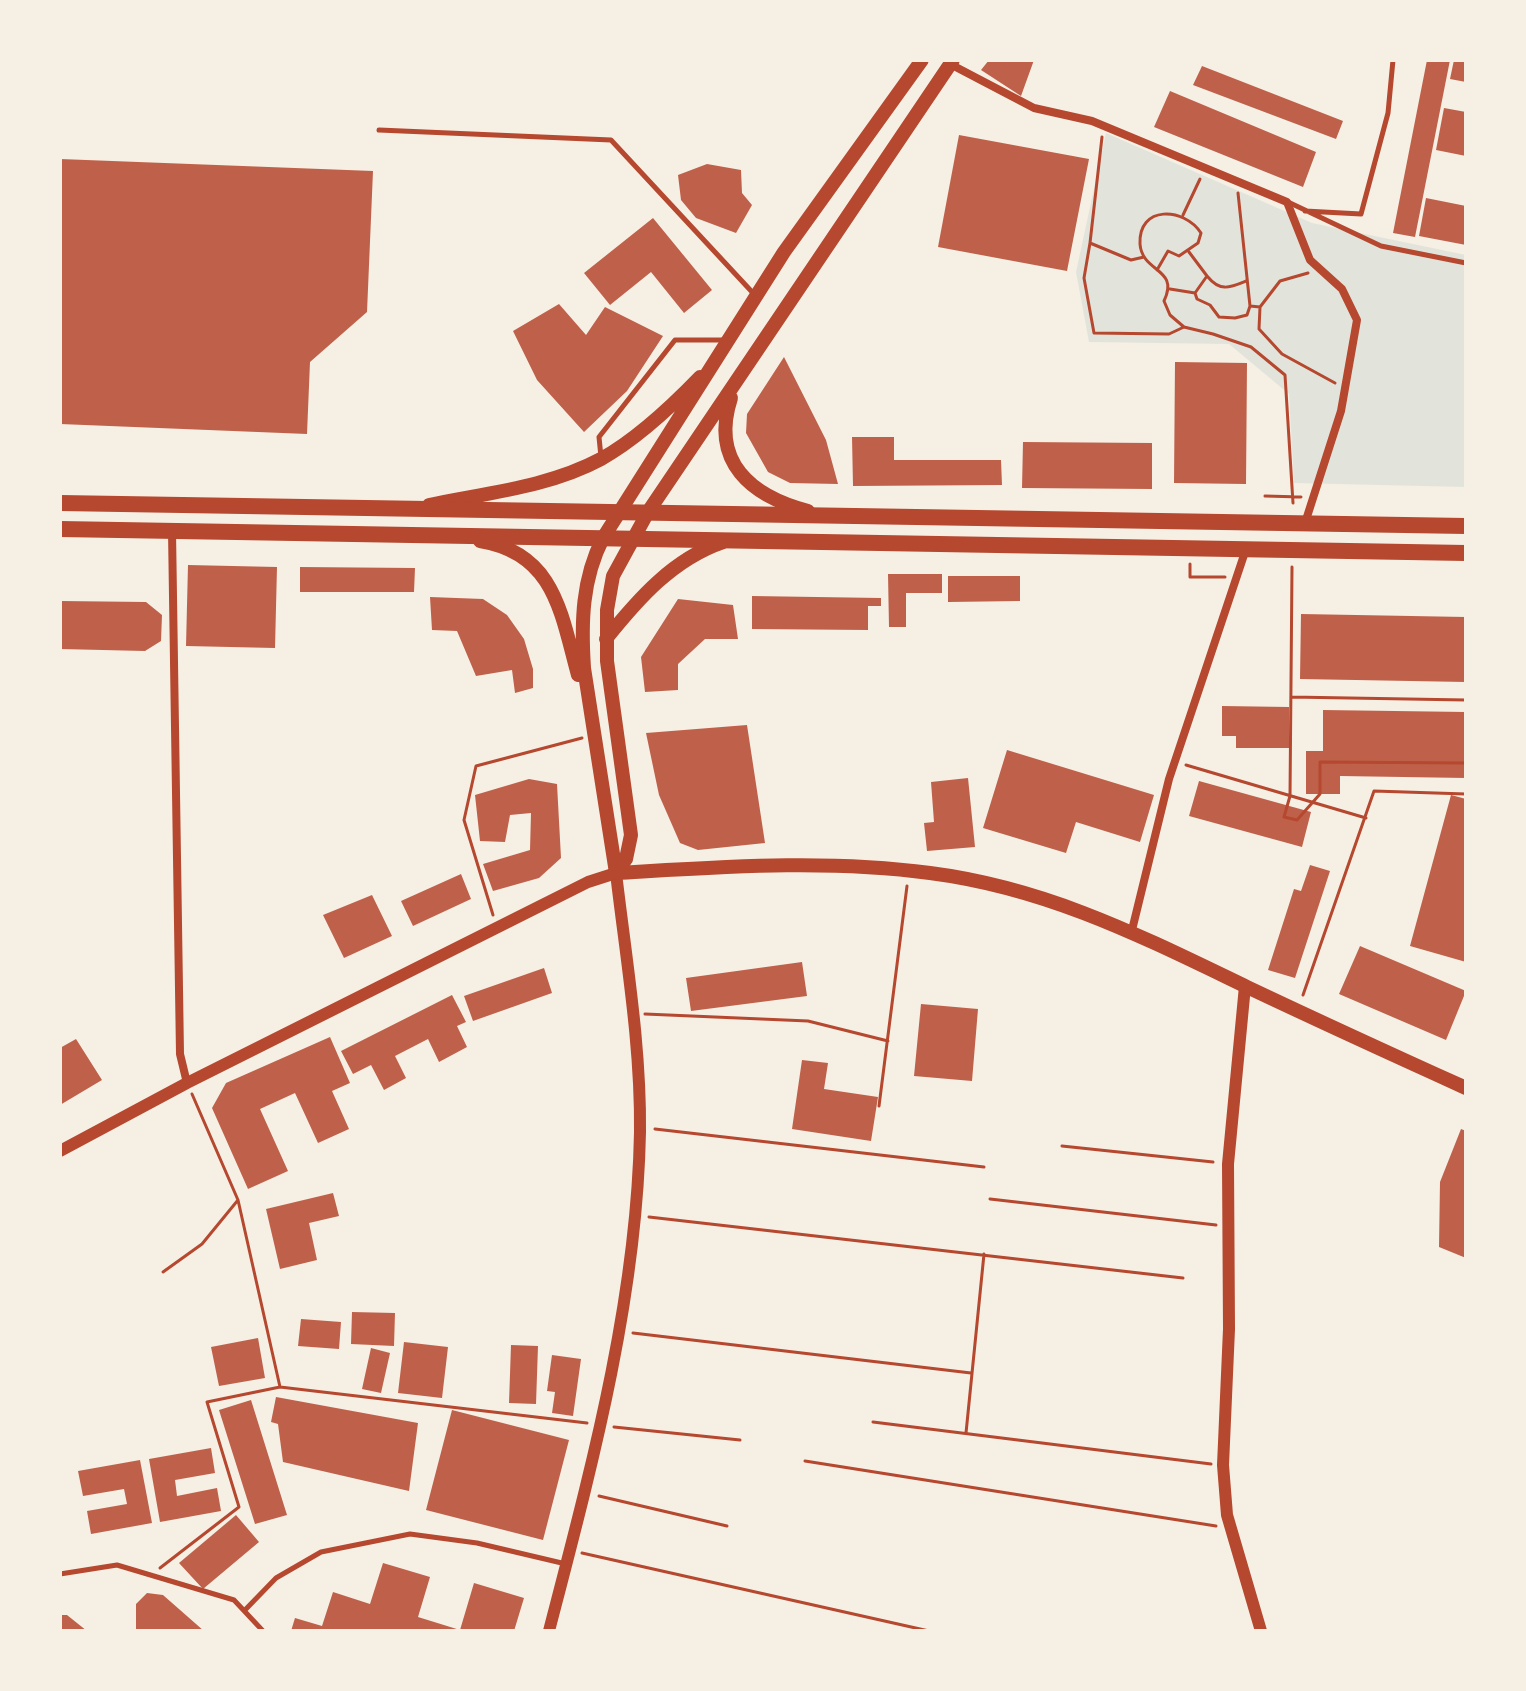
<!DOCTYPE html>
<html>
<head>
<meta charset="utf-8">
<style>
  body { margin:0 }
  #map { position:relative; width:1526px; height:1691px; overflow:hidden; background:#f6efe4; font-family:"Archivo Narrow",sans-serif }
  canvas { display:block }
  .frame { position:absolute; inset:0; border:62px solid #f6efe4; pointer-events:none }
</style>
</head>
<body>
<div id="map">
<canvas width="1526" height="1691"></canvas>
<div class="frame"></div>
</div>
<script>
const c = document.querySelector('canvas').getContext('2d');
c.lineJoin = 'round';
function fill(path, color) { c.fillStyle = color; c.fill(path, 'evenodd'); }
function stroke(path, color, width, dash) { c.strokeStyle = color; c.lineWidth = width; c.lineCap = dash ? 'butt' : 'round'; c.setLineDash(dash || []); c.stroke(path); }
fill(new Path2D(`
  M1106,133L1312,223L1466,255V487L1294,483L1289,394L1229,344L1089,342L1076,272Z`), '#e2e4dc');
fill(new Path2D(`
  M989,60H1034L1021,96L981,70Z
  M1427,60H1450L1415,237L1393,233Z
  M1454,60H1466V82L1450,79Z
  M1202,66L1343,121L1336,139L1193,85Z
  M1170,91L1316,152L1303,187L1154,127Z
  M1444,108L1466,112V156L1436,150Z
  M959,135L1089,159L1067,271L938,247Z
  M60,159L373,171L367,312L310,362L307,434L60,424Z
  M707,164L741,170L742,193L752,205L736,233L696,218L681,200L678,175Z
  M1426,198L1466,206V245L1419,236Z
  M653,218L712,290L684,313L651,272L610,305L584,273Z
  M559,304L586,335L605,307L663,336L627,391L584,432L537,380L513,331Z
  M784,357L826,440L838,484L790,483L768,472L746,433L747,414Z
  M1175,362L1247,363L1246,484L1174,483Z
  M852,437H894V460H1001L1002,485L853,486Z
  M1023,442L1152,443V489L1022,488Z
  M188,565L277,567L275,648L186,646Z
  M300,567L415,568L414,592H300Z
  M888,574H942V593H906V627H889Z
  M948,576H1020V601L948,602Z
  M752,596L881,598V606H868V630L752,629Z
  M430,597L483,599L507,615L524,639L533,669V688L515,693L512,670L476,676L457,631L432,630Z
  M678,599L733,605L738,639H705L678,664V690L645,692L641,657Z
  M60,601L146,602L162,615L161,641L145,651L60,649Z
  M1301,614L1466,617V682L1300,679Z
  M1222,706L1289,707V748H1236V736H1222Z
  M1323,710L1466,712V778L1340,776V794H1306V751H1323Z
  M747,725L765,843L698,850L680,843L659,795L646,733Z
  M1007,750L1154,795L1140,842L1076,822L1066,853L983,828Z
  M968,778L975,847L927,851L924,823L934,822L931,782Z
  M529,779L557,784L561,858L539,878L493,891L483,864L530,850L531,813L510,815L505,842L480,841L475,795Z
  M1199,781L1311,812L1302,847L1189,816Z
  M1451,795L1466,799V962L1410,946Z
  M1310,865L1330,871L1295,978L1268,970L1294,889L1301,891Z
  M461,874L471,899L413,926L401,901Z
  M372,895L392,936L344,958L323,915Z
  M1360,946L1466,991L1446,1040L1339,994Z
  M802,962L807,996L691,1011L686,978Z
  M544,968L552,993L473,1021L464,996Z
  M452,995L466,1022L457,1026L467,1047L439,1062L428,1039L395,1056L406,1078L384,1090L371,1065L353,1074L341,1051Z
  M921,1004L978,1009L972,1081L914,1076Z
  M330,1037L350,1083L332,1091L349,1129L318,1143L295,1093L260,1109L288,1171L248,1189L212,1108L226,1083Z
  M76,1039L102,1080L60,1105V1048Z
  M802,1060L828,1063L824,1089L878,1097L871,1141L792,1129Z
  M1461,1129L1466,1131V1258L1439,1247L1440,1182Z
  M333,1193L339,1216L309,1223L317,1260L280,1269L266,1209Z
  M352,1312L395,1313L394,1346L351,1344Z
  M301,1319L341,1322L339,1349L298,1346Z
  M258,1338L265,1378L219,1386L211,1347Z
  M404,1342L448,1347L442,1398L398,1393Z
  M511,1345L538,1346L536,1404L509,1403Z
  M371,1348L390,1353L381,1393L362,1389Z
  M552,1355L581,1359L573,1416L552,1413L555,1392L547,1391Z
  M276,1397L418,1423L409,1491L283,1462L278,1424L271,1422Z
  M251,1400L287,1515L255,1524L219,1410Z
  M452,1410L569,1440L543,1540L426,1510Z
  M211,1448L215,1473L175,1480L177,1496L217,1488L221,1511L160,1522L149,1459Z
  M140,1460L152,1523L91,1534L87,1511L127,1504L124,1489L83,1496L78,1471Z
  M236,1515L259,1542L203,1589L179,1563Z
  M383,1563L430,1577L418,1617L460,1630L474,1583L524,1598L514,1631H291L295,1618L322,1626L333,1592L370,1604Z
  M147,1593L163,1595L204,1631H136V1604Z
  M60,1615H67L87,1631H60Z`), '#bf614a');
stroke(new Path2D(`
  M1102,137L1090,243L1131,260L1144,257
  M1183,215L1200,179
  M1090,243L1084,278L1094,333L1169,334L1184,327L1213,334L1251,347L1285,375L1293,503
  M1189,252L1207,276
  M1157,270L1168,251L1179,256L1198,243L1201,233C1184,207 1138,205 1140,244C1142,273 1180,268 1164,301L1170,315L1184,327
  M1170,289L1195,293L1197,299L1210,305L1219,317L1235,318L1247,315L1250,306L1238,193
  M1195,293L1207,276C1220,292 1229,288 1246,281
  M1250,306L1260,307L1280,281L1308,273
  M1260,307L1259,329L1282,354L1335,383
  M1265,496L1301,497
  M1190,564V577H1225
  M1292,567L1290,796L1284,817L1297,820L1320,794V762L1466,763
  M1291,697L1466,700
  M1186,765L1366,818
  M493,915L464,820L476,766L582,738
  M1303,995L1374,791L1466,794
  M645,1014L808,1021L888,1041
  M192,1094L238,1200L280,1387L587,1423
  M879,1106L907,886
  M655,1129L984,1167
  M1062,1146L1213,1162
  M990,1199L1216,1225
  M649,1217L1183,1278
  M163,1272L202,1244L238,1200
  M633,1333L971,1373
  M873,1422L1211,1464
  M614,1427L740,1440
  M966,1433L984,1254
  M805,1461L1216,1526
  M599,1496L727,1526
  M582,1553L929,1631
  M160,1568L239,1507L207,1402L280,1387`), '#b5482f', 3);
stroke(new Path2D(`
  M379,130L611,140L753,293
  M1288,202L1381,246L1466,263
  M1305,211L1361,214L1388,113L1393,60
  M601,457L599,437L675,340H726
  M60,1574L117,1565L234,1600L263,1631
  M245,1610L276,1578L321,1552L410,1534L477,1543L566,1564`), '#b5482f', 5);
stroke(new Path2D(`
  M950,64L1034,108L1092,121L1287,202L1310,260L1342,289L1357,320L1341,411L1305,523
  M172,531L180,1054L187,1083
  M1132,930L1169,779L1246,549`), '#b5482f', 8);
stroke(new Path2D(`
  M1245,986L1228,1164L1229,1329L1223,1465L1227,1515L1261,1631
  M60,1151L187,1083L588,882L616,873C626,959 641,1045 640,1132C637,1300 591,1469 549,1631`), '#b5482f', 12);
stroke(new Path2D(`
  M731,398C710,462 751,496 808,511
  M429,505C486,493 549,487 601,459C637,439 671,407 700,377
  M480,541C555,553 561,614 578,675
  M606,639C638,599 673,559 723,542
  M616,873L626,859L631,835L607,661V610L613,576L648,512L953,60
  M616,873L584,668C581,622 582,579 603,538L784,252L922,60
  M616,873C721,867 825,859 930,873C1047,888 1141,936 1247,987C1319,1021 1393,1055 1466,1088`), '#b5482f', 14);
stroke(new Path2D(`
  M60,503L1466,526
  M60,529L1466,553`), '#b5482f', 16);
</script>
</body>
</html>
